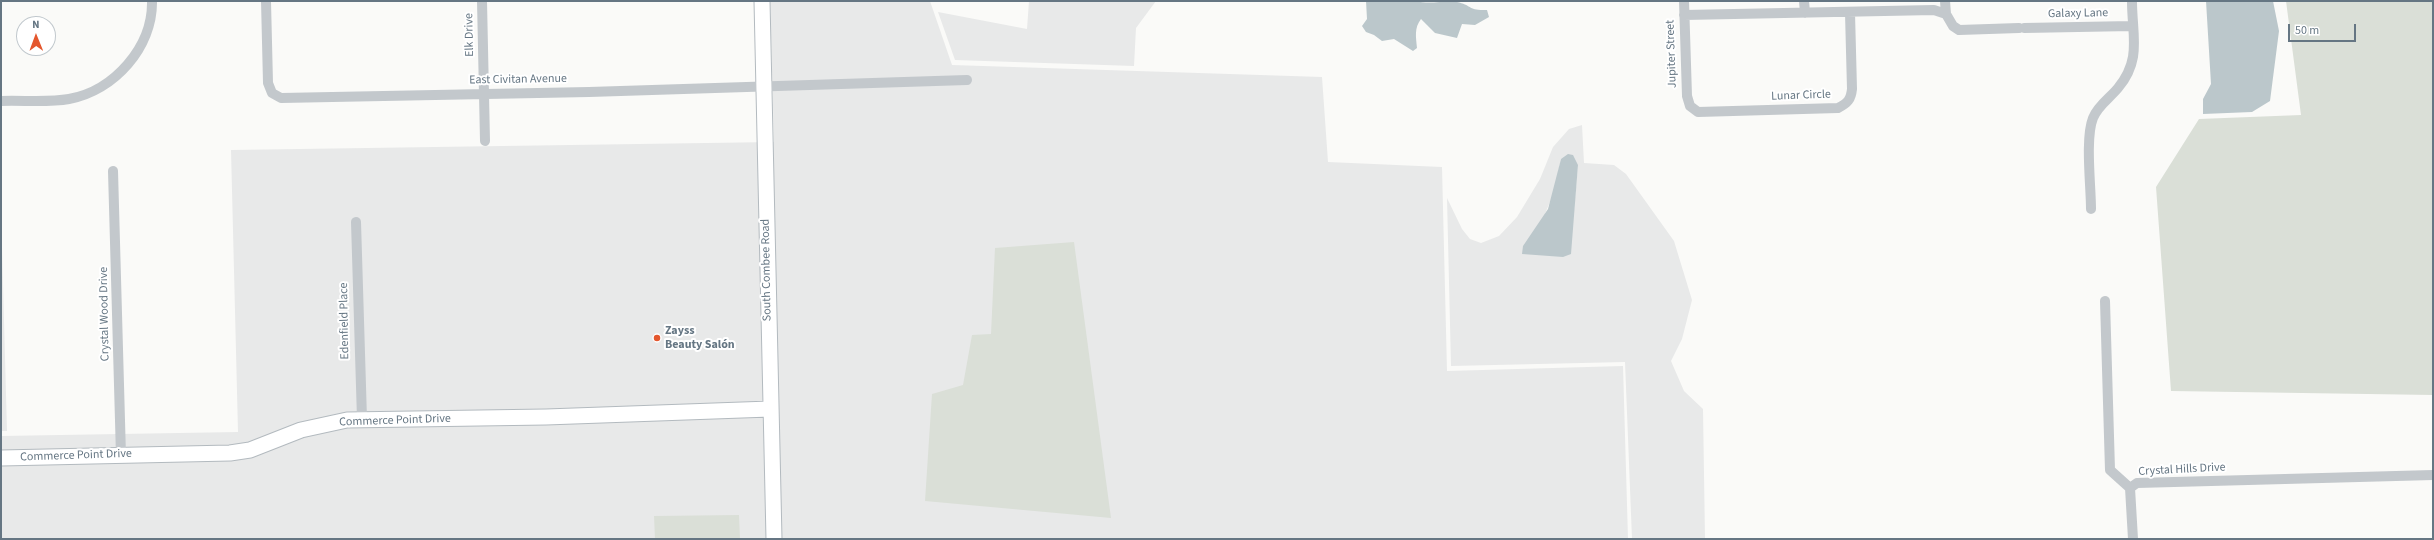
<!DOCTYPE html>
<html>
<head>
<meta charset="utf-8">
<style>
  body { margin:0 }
  #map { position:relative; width:2434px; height:540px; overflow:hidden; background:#fafaf8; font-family:"Source Sans 3",sans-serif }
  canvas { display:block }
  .frame { position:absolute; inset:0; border:2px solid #657683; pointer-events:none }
  .north { position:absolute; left:16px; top:16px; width:40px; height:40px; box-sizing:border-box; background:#fff; border:1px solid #c1c8cd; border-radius:50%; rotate:359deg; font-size:11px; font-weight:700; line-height:16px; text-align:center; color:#657683 }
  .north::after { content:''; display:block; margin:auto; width:14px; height:18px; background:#e4572e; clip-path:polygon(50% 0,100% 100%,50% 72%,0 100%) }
  .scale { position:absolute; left:2288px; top:24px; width:68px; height:18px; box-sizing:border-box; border:2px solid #657683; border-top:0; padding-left:5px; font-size:12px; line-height:14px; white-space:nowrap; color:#657683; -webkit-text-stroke:3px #fff; paint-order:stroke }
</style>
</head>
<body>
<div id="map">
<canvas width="2434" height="540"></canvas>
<div class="frame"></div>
<div class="north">N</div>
<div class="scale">50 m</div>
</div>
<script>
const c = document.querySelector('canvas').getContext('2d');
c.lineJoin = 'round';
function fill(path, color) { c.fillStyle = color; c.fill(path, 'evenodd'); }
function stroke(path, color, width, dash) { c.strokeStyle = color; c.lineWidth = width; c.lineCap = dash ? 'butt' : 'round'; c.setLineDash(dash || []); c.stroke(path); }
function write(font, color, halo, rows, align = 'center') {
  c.font = font + ' "Source Sans 3",sans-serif'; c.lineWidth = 4; c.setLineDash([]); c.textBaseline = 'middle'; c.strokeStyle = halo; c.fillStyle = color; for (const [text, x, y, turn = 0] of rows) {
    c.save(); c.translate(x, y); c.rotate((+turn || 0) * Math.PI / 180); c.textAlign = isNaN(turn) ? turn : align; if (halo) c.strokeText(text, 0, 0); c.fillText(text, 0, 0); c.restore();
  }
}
fill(new Path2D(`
  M770,1H930L952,65L1322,77L1328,162L1442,167L1447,371L1623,366L1628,539H1V436L238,432L231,150L774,142Z
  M1029,1H1156L1136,28L1134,66L955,60L938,12L1027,29Z
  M1582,125L1584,163L1614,165L1626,174L1674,241L1692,300L1682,339L1671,361L1684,391L1703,409L1705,539H1632L1625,362L1451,366L1447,198L1462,229L1470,239L1481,243L1499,236L1517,217L1540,179L1553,147L1569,129ZM1561,159L1578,165L1570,254L1545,214L1554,192Z
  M1,210L7,431H1Z`), '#e8e9e9');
fill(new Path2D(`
  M2286,1H2433V395L2171,391L2156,187L2199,119L2301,115Z
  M1074,242L1111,518L925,501L932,394L963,385L972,335L991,334L995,248Z
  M739,515L740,539H655L654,516Z`), '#dadfd7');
fill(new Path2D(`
  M1366,1H1416C1430,5 1444,0 1457,2C1472,5 1468,11 1487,10L1489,17L1475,25L1462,24L1457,38L1435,33L1421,19C1414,28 1416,37 1417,48L1413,51L1394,39L1382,41L1374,35L1366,32L1362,26L1367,19Z
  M2206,1H2273L2279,31L2270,101L2252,112L2203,114V99L2211,84Z
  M1568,154L1573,155L1578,165L1571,254L1563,257L1522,254L1523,246L1548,209L1561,159Z`), '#bbc7cb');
const secondary = new Path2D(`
  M762,1L774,539
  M1,458L230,453L250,450L301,430L347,420L546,417L770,409`);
stroke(secondary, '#b3babf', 17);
stroke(new Path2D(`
  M266,1L268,83L272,93L281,98L589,92L967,80
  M482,1L485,141
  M1684,1L1687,96L1690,106L1698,112L1838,108C1848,103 1851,99 1852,89L1850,13
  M1804,1L1805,13
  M1945,1L1946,14
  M1684,15L1934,10L1946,14L1953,26L1959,30L2019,28
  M2024,28L2132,26
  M1,101C23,100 47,103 69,99C114,91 153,47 152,1
  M113,171L121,456
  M2091,209C2091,186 2085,138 2093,118C2098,105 2110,98 2118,88C2142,59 2132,36 2132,1
  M356,222L362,419
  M2105,301L2110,470L2130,488
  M2130,488L2137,483L2433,475
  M2130,488L2133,539`), '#c3c8cc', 10);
stroke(secondary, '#fff', 15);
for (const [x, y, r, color] of [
  [657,338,4,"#e4572e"]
]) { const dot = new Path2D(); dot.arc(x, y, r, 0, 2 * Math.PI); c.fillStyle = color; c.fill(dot); stroke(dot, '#fff', 1.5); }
write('12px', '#657683', '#fff', [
  ["Galaxy Lane",2078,14,-1],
  ["Elk Drive",470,35,-91],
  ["Jupiter Street",1672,54,-92],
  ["East Civitan Avenue",518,80,-1],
  ["Lunar Circle",1801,96,-2],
  ["South Combee Road",767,270,-91],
  ["Crystal Wood Drive",105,314,-91],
  ["Edenfield Place",345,321,-91],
  ["Commerce Point Drive",395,421,-2],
  ["Commerce Point Drive",76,456,-2],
  ["Crystal Hills Drive",2182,470,-3]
]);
write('bold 12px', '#657683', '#fff', [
  ["Zayss",665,331],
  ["Beauty Salón",665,345]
], 'left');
</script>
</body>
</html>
